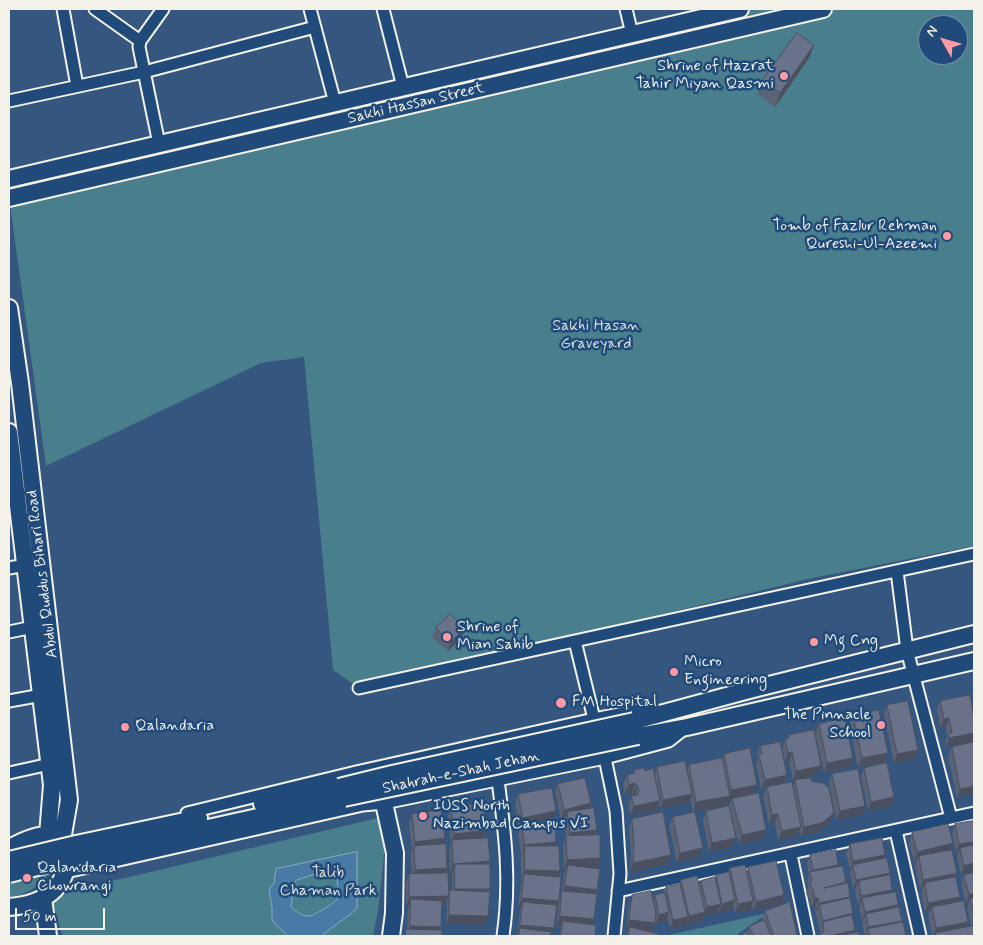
<!DOCTYPE html>
<html>
<head>
<meta charset="utf-8">
<style>
  body { margin:0 }
  #map { position:relative; width:983px; height:945px; overflow:hidden; background:#35567e; font-family:Mynerve,sans-serif }
  canvas { display:block }
  .frame { position:absolute; inset:0; border:10px solid #f4f1e8; pointer-events:none }
  .north { position:absolute; left:918px; top:15px; width:50px; height:50px; box-sizing:border-box; background:#1f4a7a; border:1px solid #748da6; border-radius:50%; rotate:308deg; font-size:14px; font-weight:700; line-height:20px; text-align:center; color:#f4f1e8 }
  .north::after { content:''; display:block; margin:auto; width:18px; height:22px; background:#ff9aa2; clip-path:polygon(50% 0,100% 100%,50% 72%,0 100%) }
  .scale { position:absolute; left:15px; top:908px; width:90px; height:22px; box-sizing:border-box; border:2px solid #f4f1e8; border-top:0; padding-left:6px; font-size:15px; line-height:18px; white-space:nowrap; color:#f4f1e8; -webkit-text-stroke:4px #1f4a7a; paint-order:stroke }
</style>
</head>
<body>
<div id="map">
<canvas width="983" height="945"></canvas>
<div class="frame"></div>
<div class="north">N</div>
<div class="scale">50 m</div>
</div>
<script>
const c = document.querySelector('canvas').getContext('2d');
c.lineJoin = 'round';
function fill(path, color) { c.fillStyle = color; c.fill(path, 'evenodd'); }
function stroke(path, color, width, dash) { c.strokeStyle = color; c.lineWidth = width; c.lineCap = dash ? 'butt' : 'round'; c.setLineDash(dash || []); c.stroke(path); }
function write(font, color, halo, rows, align = 'center') {
  c.font = font + ' Mynerve,sans-serif'; c.lineWidth = 5; c.setLineDash([]); c.textBaseline = 'middle'; c.strokeStyle = halo; c.fillStyle = color; for (const [text, x, y, turn = 0] of rows) {
    c.save(); c.translate(x, y); c.rotate((+turn || 0) * Math.PI / 180); c.textAlign = isNaN(turn) ? turn : align; if (halo) c.strokeText(text, 0, 0); c.fillText(text, 0, 0); c.restore();
  }
}
fill(new Path2D(`
  M740,9H974V546L808,579L359,688L333,670L304,357L261,363L46,466L9,197V179ZM928,25H958V55H928Z
  M382,817L386,837L378,911L373,936H63L51,898L104,883Z
  M9,866L52,868C44,884 27,895 9,897Z
  M768,913L735,936H664Z`), '#497e8d');
const water = new Path2D(`
  M357,852V908L353,912L321,936H288L275,924L272,919V907L269,890L274,883L276,869ZM328,870H335L340,875C339,877 338,880 337,882C337,886 340,890 339,895C338,903 318,912 311,916C300,916 299,913 291,907L294,883L297,880Z`);
fill(water, '#497aa6');
stroke(water, '#8daac0', 1);
const street = new Path2D(`
  M63,9L77,86
  M95,9L140,41L139,47L159,144
  M310,9L335,103
  M383,9L403,87
  M626,9L632,34
  M140,41L163,9
  M9,101L144,72L315,27
  M9,568L26,565
  M897,571L907,650L951,818
  M9,632L33,627
  M575,641L594,719
  M359,688L974,554
  M9,701L42,695
  M605,758L616,811L620,874L614,936
  M9,773L50,764
  M498,780C505,834 511,881 503,936
  M187,813L356,772L594,719L645,709L659,713
  M896,831L920,936
  M791,855L808,936
  M66,872L363,805L384,803L605,758L669,741L684,729
  M618,891L974,813`);
const secondary = new Path2D(`
  M9,179L740,9
  M9,198L823,9
  M9,308L20,383L69,800L62,840
  M9,432L52,785L48,835
  M634,721L749,690L974,634
  M638,736L687,727L974,661
  M384,803L395,853L394,913L391,936
  M262,804L339,787
  M76,844L199,818
  M9,848C27,839 48,827 67,843C72,885 48,904 9,907
  M81,856L344,798
  M43,898L48,936`);
stroke(street, '#f4f1e8', 15);
stroke(secondary, '#f4f1e8', 20);
stroke(street, '#1f4a7a', 11);
stroke(secondary, '#1f4a7a', 16);
const secondaryBridge = new Path2D(`
  M339,787L392,774L634,721
  M344,798L638,736
  M9,860L76,844
  M9,874L81,856`);
stroke(secondaryBridge, '#f4f1e8', 20, []);
stroke(secondaryBridge, '#1f4a7a', 16);
fill(new Path2D(`
  M814,45L809,58L775,107L758,94L763,80Z
  M436,628L462,637L448,651L432,637Z
  M974,699V716L972,705Z
  M940,701L974,718V741L946,747L945,743L947,737L946,727L940,728L937,710Z
  M887,705L915,759L894,763L884,714Z
  M853,715L885,762L858,767L849,725Z
  M819,724L850,767L824,773L815,733Z
  M789,735L818,775L793,780L789,762H785L782,748L785,739L787,738Z
  M974,742V794L957,798L948,756L952,747Z
  M760,746L787,775L784,783L793,787L795,780L830,822L818,832L801,836L799,830L797,836L778,840L775,823L769,824L763,796L766,788L761,789L756,764L758,759L757,755Z
  M750,748L727,805L693,812L690,798L689,803L660,809L659,803L656,810L630,815L628,805L631,796L635,795V794L632,795V793L625,794L623,784L627,775L633,774L634,770L645,771L654,774L657,767L687,770L689,765L722,758L724,754Z
  M864,768L891,807L868,811L861,777Z
  M832,774L865,806L862,815L836,820L829,783Z
  M558,784L591,803L589,809L600,858L597,868H591L597,890L596,894L592,925L595,936H559L561,926L556,925L559,900L562,891L564,874L566,869H564L563,845L566,837L564,821L565,818L561,819L555,793Z
  M518,794L553,820L559,901L557,907L551,936H517L520,911L521,907H518L521,883L522,880H521V856L522,854H521L518,831L519,827L515,804Z
  M732,799L763,839L739,844L733,825L736,838L732,847L709,852L703,820L706,811L729,806Z
  M451,807L487,830L484,838L490,861L489,864L490,889L489,892L488,916L485,925L446,924L447,902L445,905L442,906L440,930L442,936H404L407,929L408,908L409,906H406V883L409,874H412L410,855L412,850L409,823L412,814L443,844L446,873L449,894L450,890H452V873H450L449,850L451,843L448,816Z
  M673,817L703,848L699,857L677,862L669,826Z
  M632,819L671,855L668,864L630,872L631,853L629,828Z
  M955,824L974,872L961,875L957,857L958,853H956L952,833Z
  M912,833L950,850L957,873L955,877L958,902L966,927L971,926L967,908L969,903L966,904L961,884L964,875L974,873V928H973L974,936H932L928,916L930,911L925,912L921,892L923,888L920,889L915,866L917,860L914,861L909,843Z
  M850,844L884,859L892,890L891,892L898,905L897,908L902,921L901,923L906,936H865L862,923L863,921H862L859,907L860,905H858L855,890L856,888L853,889L850,874L851,870H850L846,853Z
  M810,855L837,867L846,882V884L849,899L853,913L852,916L855,930L854,933L859,936H820V930L816,914V912H815V907H811L809,898L806,894L808,888L807,882L809,876L807,864Z
  M748,867L781,904L753,911L752,906L750,910L735,913L733,906L732,910L719,913L718,911L717,913L704,916L702,921L686,925L685,923V926L670,929L667,918L666,921L656,924L655,920L652,932L648,931L658,936H627L629,929H626L629,904L632,895L653,900L655,895L663,893L666,887L680,884L681,880L699,884L701,881L715,878L716,875L728,872L730,868L747,871Z
  M765,911L797,936H741L747,934L749,927L762,921V920Z`), '#5a6276');
fill(new Path2D(`
  M814,45L809,58L775,107L780,93Z
  M465,628L462,637L448,651L451,642Z
  M949,718L946,727L940,728L944,719Z
  M974,733V741L946,747L949,738Z
  M918,750L915,759L894,763L897,754Z
  M792,752L789,762H785L788,753Z
  M888,753L885,762L858,767L862,758Z
  M853,758L850,767L824,773L827,763Z
  M821,766L818,775L793,780L796,771Z
  M787,775L783,784L761,789L765,780Z
  M635,783L632,793L625,794L629,785Z
  M638,785L635,794L632,795L636,786Z
  M757,785L754,794L729,799L727,805L693,812L696,802L729,796L731,790Z
  M974,786V794L957,798L960,789Z
  M692,794L689,803L660,809L663,800Z
  M894,797L891,807L868,811L871,802Z
  M660,801L656,810L630,815L634,806Z
  M591,803L588,812H567L565,818L561,819L564,810Z
  M865,806L862,815L836,820L840,811Z
  M556,811L553,820L521,822L523,818Z
  M834,813L830,822L818,832L801,836L804,827Z
  M778,814L775,823L769,824L772,815Z
  M801,827L797,836L778,840L782,831Z
  M487,830L484,839L452,840L451,843L454,834Z
  M597,830L593,839L566,843L570,833Z
  M766,830L763,839L739,844L742,835Z
  M445,838L442,847H414L415,842Z
  M736,838L732,847L709,852L712,843Z
  M556,842L553,851L525,846L522,854H521L525,845Z
  M974,842V850L960,848L958,853H956L959,844Z
  M953,843L950,852L919,856L917,860L914,861L917,852Z
  M703,848L699,857L677,862L680,853Z
  M671,855L668,864L630,872L633,863Z
  M885,855L882,864L853,865L851,870H850L853,861Z
  M600,858L597,868L567,869L568,865L566,869H564L567,860Z
  M490,861L486,870L455,864L452,873H450L453,864Z
  M974,863V872L961,875L964,866Z
  M838,865L835,874L811,875L813,870Z
  M447,868L444,877L412,879L415,870Z
  M525,870L560,871L556,880L524,874L521,880Z
  M890,873L886,882L859,881L856,888L853,889L856,880Z
  M957,873L953,883H925L923,888L920,889L923,880Z
  M565,886L597,890L594,899L562,896Z
  M455,889H490L486,898H452Z
  M892,890L889,899L862,898L860,905H858L861,896Z
  M974,893V902L970,899L969,903L966,904L969,895Z
  M784,895L781,904L753,911L756,902Z
  M449,896L445,905L411,906V899L409,906H406L409,897Z
  M850,897L846,906L819,905L816,912H815L819,903Z
  M960,897L957,906L932,907L930,911L925,912L928,903Z
  M522,898L559,901L556,910L523,902L521,907H518Z
  M815,898H818L815,907H811Z
  M735,900L732,910L719,913L722,904Z
  M753,901L750,910L735,913L738,904Z
  M721,904L717,913L704,916L702,921L686,925L689,916L705,913L707,907Z
  M898,905L895,915L866,914L863,921H862L865,912Z
  M669,912L666,921L656,924L659,915Z
  M853,913L850,922H823L819,930L823,921Z
  M449,915L488,916L485,925L446,924Z
  M560,916L594,919L591,929L563,921L561,926L556,925Z
  M688,917L685,926L670,929L673,920Z
  M629,920L655,923L652,932L626,929Z
  M902,921L899,930L868,929L866,936H865L868,927Z
  M968,922L964,931L939,936H933L936,928Z
  M520,925L554,928L551,936H541L520,928L517,934Z
  M410,926L441,927L438,936L406,935Z
  M855,930L853,936H830Z`), '#4a5060');
const building = new Path2D(`
  M797,33L814,45L780,93L763,80Z
  M450,614L465,628L451,642L436,628Z
  M970,695L974,718V733L949,738L948,734L952,733L949,718L944,719L940,701Z
  M908,701L918,750L897,754L887,705Z
  M879,710L888,753L862,758L853,715Z
  M845,718L853,758L827,763L819,724Z
  M814,730L821,766L796,771L792,752L788,753L785,739L789,738V735Z
  M780,742L787,775L765,780L759,755L762,754L760,746Z
  M974,742V786L960,789L952,747Z
  M750,748L757,785L731,790L724,754Z
  M722,758L730,796L696,802L689,765Z
  M685,761L692,794L663,800L657,767Z
  M887,763L894,797L871,802L864,768Z
  M644,768L645,771L653,768L660,801L634,806L631,796L638,795L637,793L639,792L638,785L636,786L635,783L629,785L627,775L635,773L634,770Z
  M858,769L865,806L840,811L832,774Z
  M585,778L591,803L564,810L558,784Z
  M810,778L813,782L823,783L829,788L834,813L822,823L804,827L795,780Z
  M792,782L801,827L782,831L778,814L772,815L767,787Z
  M552,788L556,811L523,818L518,794Z
  M759,793L766,830L742,835L732,799Z
  M484,803L487,830L454,834L451,807Z
  M729,806L736,838L712,843L706,811Z
  M594,808L597,830L570,833L567,812Z
  M441,810L445,838L415,842L412,814Z
  M663,812L671,855L633,863L634,844L632,819Z
  M695,812L703,848L680,853L673,817Z
  M555,820L556,842L525,845L521,822Z
  M974,821V842L959,844L955,824Z
  M948,824L953,843L917,852L912,833Z
  M600,835V858L567,860L566,836Z
  M488,838L490,861L453,864L452,840Z
  M882,838L885,855L853,861L850,844Z
  M446,844L447,868L415,870L414,846Z
  M974,845V863L964,866L960,848Z
  M525,846H559L560,871L525,870Z
  M836,850L838,865L813,870L810,855Z
  M952,850L957,873L923,880L919,856Z
  M887,858L890,873L856,880L853,865Z
  M776,861L784,895L756,902L748,867Z
  M455,864H490V889H455Z
  M568,865L600,869L597,890L565,886Z
  M745,865L753,901L738,904L730,868Z
  M843,866L846,882L824,888L848,883L850,897L819,903L818,898H815L813,889L810,885L812,879L810,872Z
  M729,872L735,900L722,904L716,875Z
  M448,873L449,896L409,897V874Z
  M974,873V893L969,895L964,875Z
  M524,874L561,877L559,901L522,898Z
  M890,875L892,890L861,896L859,881Z
  M697,876L705,912L689,916L681,880Z
  M715,877L721,904L707,907L701,881Z
  M956,877L960,897L928,903L925,883Z
  M680,884L688,917L673,920L666,887Z
  M450,890L490,892L488,916L449,915Z
  M562,891L597,894L594,919L560,916Z
  M651,891L656,913L655,923L629,920L632,895Z
  M896,892L898,905L865,912L862,898Z
  M665,893L669,912L659,915L655,895Z
  M850,898L853,913L823,921L819,905Z
  M974,898V915L970,899Z
  M411,899L442,901L441,927L410,926Z
  M964,901L968,922L936,928L932,907Z
  M523,902L557,905L554,928L520,925Z
  M790,902L797,936H774L765,911Z
  M899,907L902,921L868,927L866,914Z
  M852,915L855,930L830,936H822L821,933L824,932L823,922Z
  M764,920L771,936H754L749,927Z
  M563,921L596,925L595,936H561Z
  M903,922L906,936H870L868,929Z
  M973,926L974,936H935L936,933Z
  M630,927L659,934L658,936H628Z
  M520,928L551,932L550,936H519Z
  M406,929L442,930V936H406Z
  M746,932L749,936H741Z
  M858,932L859,936H839Z`);
fill(building, '#697289');
stroke(building, '#4a5060', 1);
for (const [x, y, r, color] of [
  [784,76,5,"#ff9aa2"],
  [947,236,5,"#ff9aa2"],
  [447,637,5,"#ff9aa2"],
  [814,642,5,"#ff9aa2"],
  [674,672,5,"#ff9aa2"],
  [561,703,6,"#ff9aa2"],
  [881,725,5,"#ff9aa2"],
  [125,727,5,"#ff9aa2"],
  [423,816,5,"#ff9aa2"],
  [27,878,5,"#ff9aa2"]
]) { const dot = new Path2D(); dot.arc(x, y, r, 0, 2 * Math.PI); c.fillStyle = color; c.fill(dot); stroke(dot, '#1f4a7a', 2); }
write('16px', '#f4f1e8', '#1f4a7a', [
  ["Shrine of Hazrat",774,67,"right"],
  ["Tahir Miyan Qasmi",774,85,"right"],
  ["Tomb of Fazlur Rehman",937,227,"right"],
  ["Qureshi-Ul-Azeemi",937,245,"right"],
  ["Shrine of",457,628],
  ["Mian Sahib",457,646],
  ["Mg Cng",824,642],
  ["Micro",684,663],
  ["Engineering",684,681],
  ["FM Hospital",572,703],
  ["The Pinnacle",871,716,"right"],
  ["School",871,734,"right"],
  ["Qalandaria",135,727],
  ["IUSS North",433,807],
  ["Nazimbad Campus VI",433,825],
  ["Qalandaria",37,869],
  ["Chowrangi",37,887]
], 'left');
write('16px', '#f4f1e8', '#1f4a7a', [
  ["Sakhi Hassan Street",416,104,-13],
  ["Abdul Quddus Bihari Road",43,574,-97],
  ["Shahrah-e-Shah Jehan",461,773,-12]
]);
write('16px', '#dae0da', '#1f4a7a', [
  ["Sakhi Hasan",596,327],
  ["Graveyard",596,345],
  ["Talib",328,874],
  ["Chaman Park",328,892]
]);
</script>
</body>
</html>
